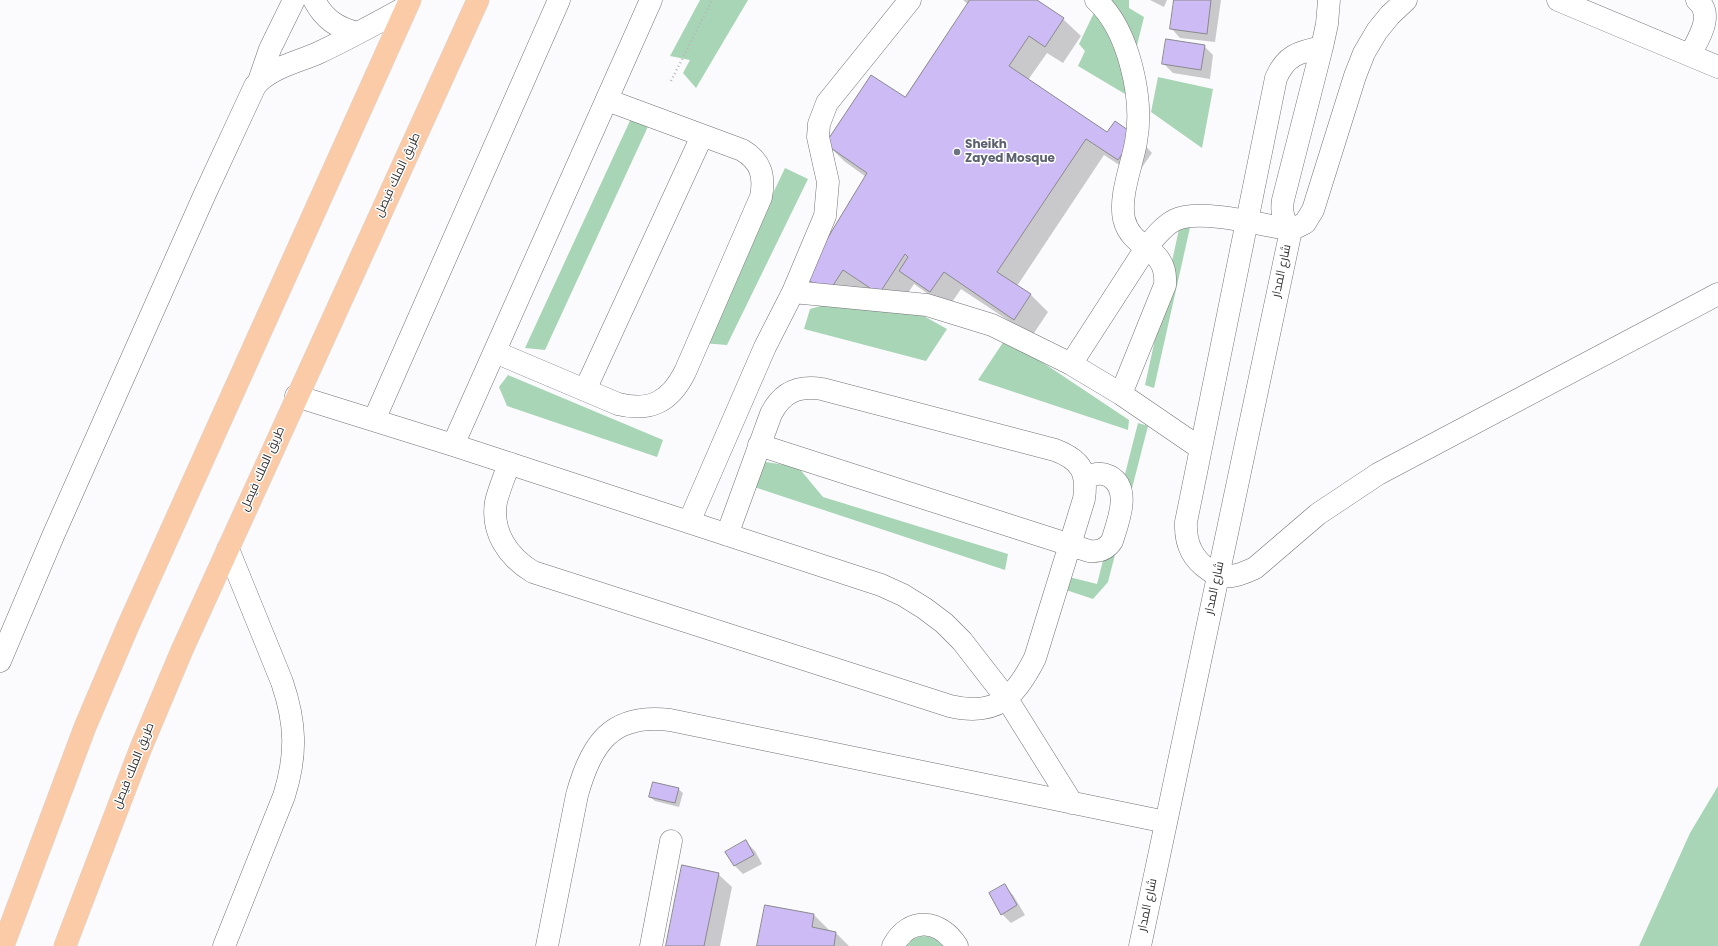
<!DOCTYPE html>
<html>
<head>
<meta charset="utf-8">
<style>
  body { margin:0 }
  canvas { display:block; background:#fbfbfe }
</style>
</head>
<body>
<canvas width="1718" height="946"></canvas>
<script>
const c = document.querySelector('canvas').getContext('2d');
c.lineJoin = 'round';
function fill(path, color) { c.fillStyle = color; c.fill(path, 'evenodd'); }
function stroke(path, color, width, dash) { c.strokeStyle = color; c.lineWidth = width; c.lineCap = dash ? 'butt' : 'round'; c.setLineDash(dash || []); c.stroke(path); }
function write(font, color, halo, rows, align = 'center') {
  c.font = font + ' Poppins,Cairo,sans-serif'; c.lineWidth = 3; c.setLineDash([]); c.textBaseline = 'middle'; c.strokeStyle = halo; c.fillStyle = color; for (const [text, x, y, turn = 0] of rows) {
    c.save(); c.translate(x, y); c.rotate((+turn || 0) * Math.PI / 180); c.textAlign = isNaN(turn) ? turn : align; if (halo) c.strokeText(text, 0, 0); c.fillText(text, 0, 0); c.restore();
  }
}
fill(new Path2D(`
  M700,0H748L696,88L683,73L690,60L670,56Z
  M1100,0H1129V8L1144,17L1125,94L1078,66L1085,51L1079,44Z
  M1158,77L1213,89L1202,148L1151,112Z
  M634,112L651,120L545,350L525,348Z
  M785,168L808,179L727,345L702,343Z
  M1181,220L1191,223L1154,388L1145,385Z
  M877,290L947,329L926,361L804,329L810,309Z
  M1006,338L1129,420L1128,430L978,380Z
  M508,375L663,440L657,457L507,406L499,387Z
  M1138,423L1148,426L1108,582L1093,599L1051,585L1053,573L1097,584Z
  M747,459L798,467L823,497L1008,554L1005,570L742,483Z
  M1718,786V946H1639L1690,833Z
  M920,936C931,936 936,939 944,946H906L912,940Z`), '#a8d5b5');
fill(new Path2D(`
  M963,0H1035L1063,19L1081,36L1063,63L1047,53L1028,80L1108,133L1135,135L1152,153L1136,176L1104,155L1017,286L1031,295L1048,312L1032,336L961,289L948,308L914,284L896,311L860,287L845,309L823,294L806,277L866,177L844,161L826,143L905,98L968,4Z
  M1150,0H1167L1164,7Z
  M1175,0H1221L1215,42L1180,38L1171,28Z
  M1204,46L1213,55L1210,79L1173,73L1164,64Z
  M678,789L683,793L679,807L655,801L650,797Z
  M746,842L755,851L762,864L743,874L734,865Z
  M718,874L732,887L720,946H667Z
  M1004,886L1013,895L1025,915L1011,923L1002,914Z
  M814,915L830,931L836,933L849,946H758Z`), '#0003');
const building = new Path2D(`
  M970,0H1037L1064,18L1045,47L1029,36L1009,66L1107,132L1115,121L1135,135L1118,160L1086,139L997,272L1031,294L1014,320L944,272L930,292L899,271L908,257L905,254L879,294L843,270L828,293L804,277L867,173L825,144L871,75L905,97Z
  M1174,0H1211L1207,34L1170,29Z
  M1166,39L1205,45L1201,70L1162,64Z
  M653,782L679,788L675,803L649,797Z
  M746,840L754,855L734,866L725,852Z
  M682,865L719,873L704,946H666Z
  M1005,884L1017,905L1001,915L989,893Z
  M765,905L814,914L812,927L836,932L834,946H757Z`);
fill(building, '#ccbbf5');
stroke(building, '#8a898c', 1);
const minor = new Path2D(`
  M314,0C324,19 337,28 358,33
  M1096,0C1129,30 1144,99 1136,142C1132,165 1119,196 1124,219C1132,252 1168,245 1165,285L1121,394
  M1558,0L1718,67
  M1322,47C1299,52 1286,55 1276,78L1186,522C1185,542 1192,559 1209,570C1212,572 1216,575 1220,576C1233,578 1244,573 1255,568L1318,514L1378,474L1718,294
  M1690,55C1698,39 1715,15 1697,0
  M259,81L270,49L294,0
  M1291,230L1305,223L1313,210L1355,76L1364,53L1377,31L1390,15L1406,0
  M1291,230C1283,220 1281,212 1283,200L1322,47L1327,24L1329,0
  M793,292L927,305L992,325L1071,364L1121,394L1200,448
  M495,352L618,404C650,412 670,402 685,372L761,197C765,176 761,161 742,150L607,100
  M1071,364L1146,248C1154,238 1163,226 1175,220C1200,208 1263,225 1291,230
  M585,390L702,136
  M296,396L453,445L881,585L903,595L924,608L944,623L962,641L1007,699L1072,803
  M374,420L559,0
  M453,445L651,0
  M759,445L1089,551C1099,552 1106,550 1112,541C1118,522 1132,488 1109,476C1100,472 1093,474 1085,478
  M509,463C505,476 499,489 496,502C491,532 508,557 533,572L950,706C996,717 1015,698 1035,658L1084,499C1088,472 1081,460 1055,450L822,389C798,385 782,392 771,414L727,535
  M689,522L765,347L793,292L825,216L828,182L818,137L819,124L827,103L910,0
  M0,661L53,536L204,196L255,86C269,68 298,62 318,53C348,39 377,23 406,7
  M224,946L284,796C297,755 296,723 282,682L228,549
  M547,946L577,795C591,744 611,713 670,720L1166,822
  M651,946L671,841
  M893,946C909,916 940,919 957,946
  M1140,946L1291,230`);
const major = new Path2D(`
  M3,946L85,727L128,626L410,0
  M65,946L140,750L182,650L478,0`);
stroke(minor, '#737276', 23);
stroke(major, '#d9d9da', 23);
stroke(new Path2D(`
  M671,81L712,0`), '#b7b7b9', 2.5, [1, 3]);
stroke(minor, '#fff', 22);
stroke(major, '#fbcaa6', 22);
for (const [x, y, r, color] of [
  [957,152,4,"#6b7280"]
]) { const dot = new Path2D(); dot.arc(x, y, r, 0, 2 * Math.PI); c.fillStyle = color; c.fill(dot); stroke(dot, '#fff', 1.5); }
write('bold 12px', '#5b616d', '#fff', [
  ["Sheikh",965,145],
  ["Zayed Mosque",965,159]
], 'left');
write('12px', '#2e2e2f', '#fff', [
  ["طريق الملك فيصل",398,175,-65],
  ["شارع المدار",1282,271,-78],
  ["طريق الملك فيصل",263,469,-66],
  ["شارع المدار",1215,588,-78],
  ["طريق الملك فيصل",134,766,-68],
  ["شارع المدار",1148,905,-78]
]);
</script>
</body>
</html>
